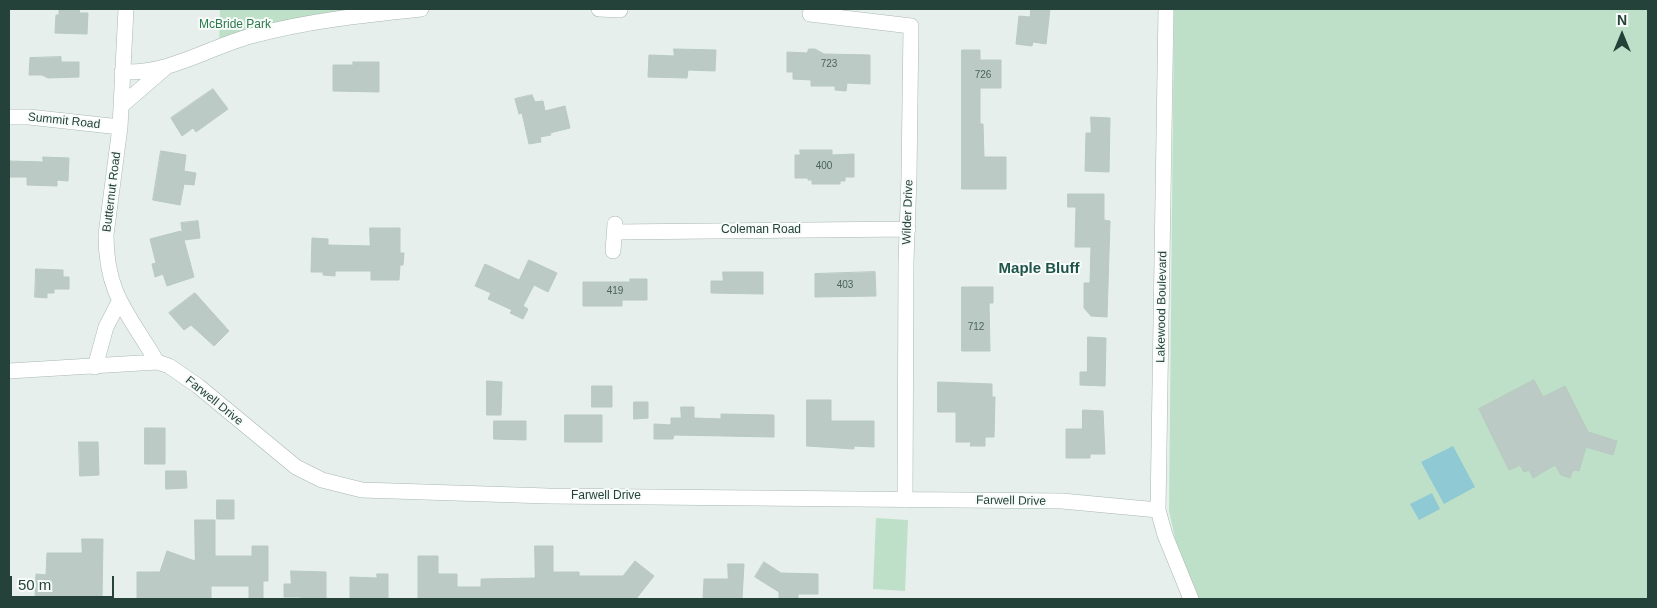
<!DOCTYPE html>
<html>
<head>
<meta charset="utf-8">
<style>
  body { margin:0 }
  #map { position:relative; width:1657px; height:608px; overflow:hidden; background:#e6efeb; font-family:Arial,sans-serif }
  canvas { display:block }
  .frame { position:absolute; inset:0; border:10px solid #24423a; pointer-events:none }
  .north { position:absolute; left:1597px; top:10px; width:50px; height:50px; -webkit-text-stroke:4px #f7fbf9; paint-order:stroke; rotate:0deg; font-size:14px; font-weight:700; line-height:20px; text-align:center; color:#24423a }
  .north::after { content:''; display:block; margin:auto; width:18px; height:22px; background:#24423a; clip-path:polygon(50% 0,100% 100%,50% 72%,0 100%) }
  .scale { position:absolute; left:10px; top:576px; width:104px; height:22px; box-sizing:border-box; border:2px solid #24423a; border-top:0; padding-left:6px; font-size:15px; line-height:18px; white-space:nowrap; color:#24423a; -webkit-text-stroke:4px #f7fbf9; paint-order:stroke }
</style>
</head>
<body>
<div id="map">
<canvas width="1657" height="608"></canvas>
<div class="frame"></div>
<div class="north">N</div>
<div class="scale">50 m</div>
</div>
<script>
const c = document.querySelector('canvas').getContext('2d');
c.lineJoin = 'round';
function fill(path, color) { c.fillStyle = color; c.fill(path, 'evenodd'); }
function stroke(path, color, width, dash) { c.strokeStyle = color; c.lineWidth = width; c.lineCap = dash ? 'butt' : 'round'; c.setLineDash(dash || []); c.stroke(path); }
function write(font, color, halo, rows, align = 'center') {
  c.font = font + ' Arial,sans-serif'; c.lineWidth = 4; c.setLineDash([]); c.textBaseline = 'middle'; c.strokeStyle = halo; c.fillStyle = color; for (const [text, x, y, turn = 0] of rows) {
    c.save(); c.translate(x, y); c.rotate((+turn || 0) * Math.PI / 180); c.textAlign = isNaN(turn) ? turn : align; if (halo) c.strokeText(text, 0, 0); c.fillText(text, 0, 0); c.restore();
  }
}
fill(new Path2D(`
  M220,9H355V16L219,48Z
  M1174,9H1648V599H1197L1178,552L1169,511Z
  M876,518L908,520L905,591L873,589Z`), '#bfe0c8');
fill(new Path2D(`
  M1453,446L1475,487L1444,504L1421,462Z
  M1432,493L1440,509L1419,520L1410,504Z`), '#8ec9d4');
const building = new Path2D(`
  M63,9H80L79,13H88L87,34L55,33L56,15H59V10Z
  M1031,9H1050L1046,44L1033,42L1032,46L1016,44L1019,16L1030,17Z
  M674,49L716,50L715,71L688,70L687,78L648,77L649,55L674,56Z
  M809,49H815L824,54L870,55V84L847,83L846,91L835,90V86H811V80L793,79V72H787V52L807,53Z
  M962,50H980V60H1001V88H980V124H983L984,157H1006V189H962Z
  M61,57V62H79V77L48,78L42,75H29L30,58Z
  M353,62H379V92L333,91V65H353Z
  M213,89L228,109L196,132L193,128L182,136L171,118Z
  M532,95L535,102L543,101L545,111L565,106L570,128L550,133L551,135L540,137L541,142L529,144L522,113L519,114L515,99Z
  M1091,117L1110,118L1109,172L1085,171L1086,133H1091Z
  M800,150H832V155L854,154V177H845V181H840V184H812V180H808V178H795V155H800Z
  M161,151L186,155L184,171L196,173L194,185L184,184L180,205L153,200Z
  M43,157L69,158L68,181L57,180V186L27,185V177H9V161L43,162Z
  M1068,194H1104V220L1110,221L1107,317L1091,316L1084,308V283H1090L1091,247H1075L1076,207H1068Z
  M198,221L200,238L184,240L194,277L167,286L163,274L155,277L152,264L156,263L150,239L181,231L183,237L181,223Z
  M370,228H400V253H404L403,265H400L399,280H371V271H335V276L323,275V272H311L312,238L328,239V245L370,246Z
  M529,260L557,273L548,292L534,285L523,306L528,309L523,319L510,313L512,310L488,299L491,293L475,286L485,264L519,280Z
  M36,269L63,270V277H69V289H54V293H47V298L35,297Z
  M723,272H763V294L711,293V281H723Z
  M875,272L876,296L815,297V274Z
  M630,279H647V300H622V306H583V282H630Z
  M962,287H993V303H989L990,351H962Z
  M195,293L229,331L214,346L191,325L184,330L169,313Z
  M1088,337L1106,338L1105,386L1080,385V372H1087Z
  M1534,380L1543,397L1565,386L1588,432L1617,441L1613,455L1586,447L1579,471L1573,470L1570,478L1561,475L1555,465L1533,478L1529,470L1524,472L1520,465L1509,470L1479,409Z
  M487,381L502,382L501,415H487Z
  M938,382L992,384V397H995L994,437H985V446H970L971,442H956V412H938Z
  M592,386H612V407H592Z
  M807,400H831V421H874V447L854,446V449L807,446Z
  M634,402H648V418L634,419Z
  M681,407H694V418L721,419V414L774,415V437L674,435L673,439H654V424L671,425V418H681Z
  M1083,410L1103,411L1105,454H1090V458H1066V429H1082Z
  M565,415H602V442H565Z
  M494,421H526V440L494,439Z
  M145,428H165V464H145Z
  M79,442H98L99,475L80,476Z
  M166,471H186L187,488L166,489Z
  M217,500H234V519H217Z
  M195,520H215V556H252V546H268V581H263V599H249V586H211V599H137V572H160L167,551L195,561Z
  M82,539H103L102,599H35L36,574L46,575L47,553H82Z
  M535,546H553V572H579V576H623L635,561L654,576L636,599H418V556H438V574H457V587H481V579L535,578Z
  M764,562L781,573L818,574V594H798V599H779V592L755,577Z
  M728,564H744L742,599H703L704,579H728Z
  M291,571L326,572V598L301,599V597H284V584H291Z
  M377,574H388V599H350V577L377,578Z`);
fill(building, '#bbcac4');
stroke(building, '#b8c9c2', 1);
const minor = new Path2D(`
  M126,9L120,127L106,235C106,295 129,314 157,362
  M599,9L620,10
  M1166,9L1158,510L1165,535L1191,599
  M810,14L911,26L909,177L906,262L905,500
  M122,72C170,74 207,48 251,36C307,21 363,15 421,9
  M121,106L165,68
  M9,117H29L120,127
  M615,232L908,229
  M613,251L615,224
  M95,367L106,327L119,302
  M9,371L157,362L169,366L198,386L296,467L322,480L362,490L548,496L1062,501L1158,510`);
stroke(minor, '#a8b8b2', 16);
stroke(minor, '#fff', 15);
write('10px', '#4a645c', null, [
  ["723",829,64],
  ["726",983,75],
  ["400",824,166],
  ["403",845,285],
  ["419",615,291],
  ["712",976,327]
]);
write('12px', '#2d7a4b', '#f7fbf9', [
  ["McBride Park",235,25]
]);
write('12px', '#24423a', '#f7fbf9', [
  ["Summit Road",64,121,6],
  ["Butternut Road",112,192,-83],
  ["Wilder Drive",908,212,-88],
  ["Coleman Road",761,230],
  ["Lakewood Boulevard",1162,307,-89],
  ["Farwell Drive",214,401,39],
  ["Farwell Drive",606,496],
  ["Farwell Drive",1011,501,1]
]);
write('bold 15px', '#1f5548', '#f7fbf9', [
  ["Maple Bluff",1039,269]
]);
</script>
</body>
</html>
